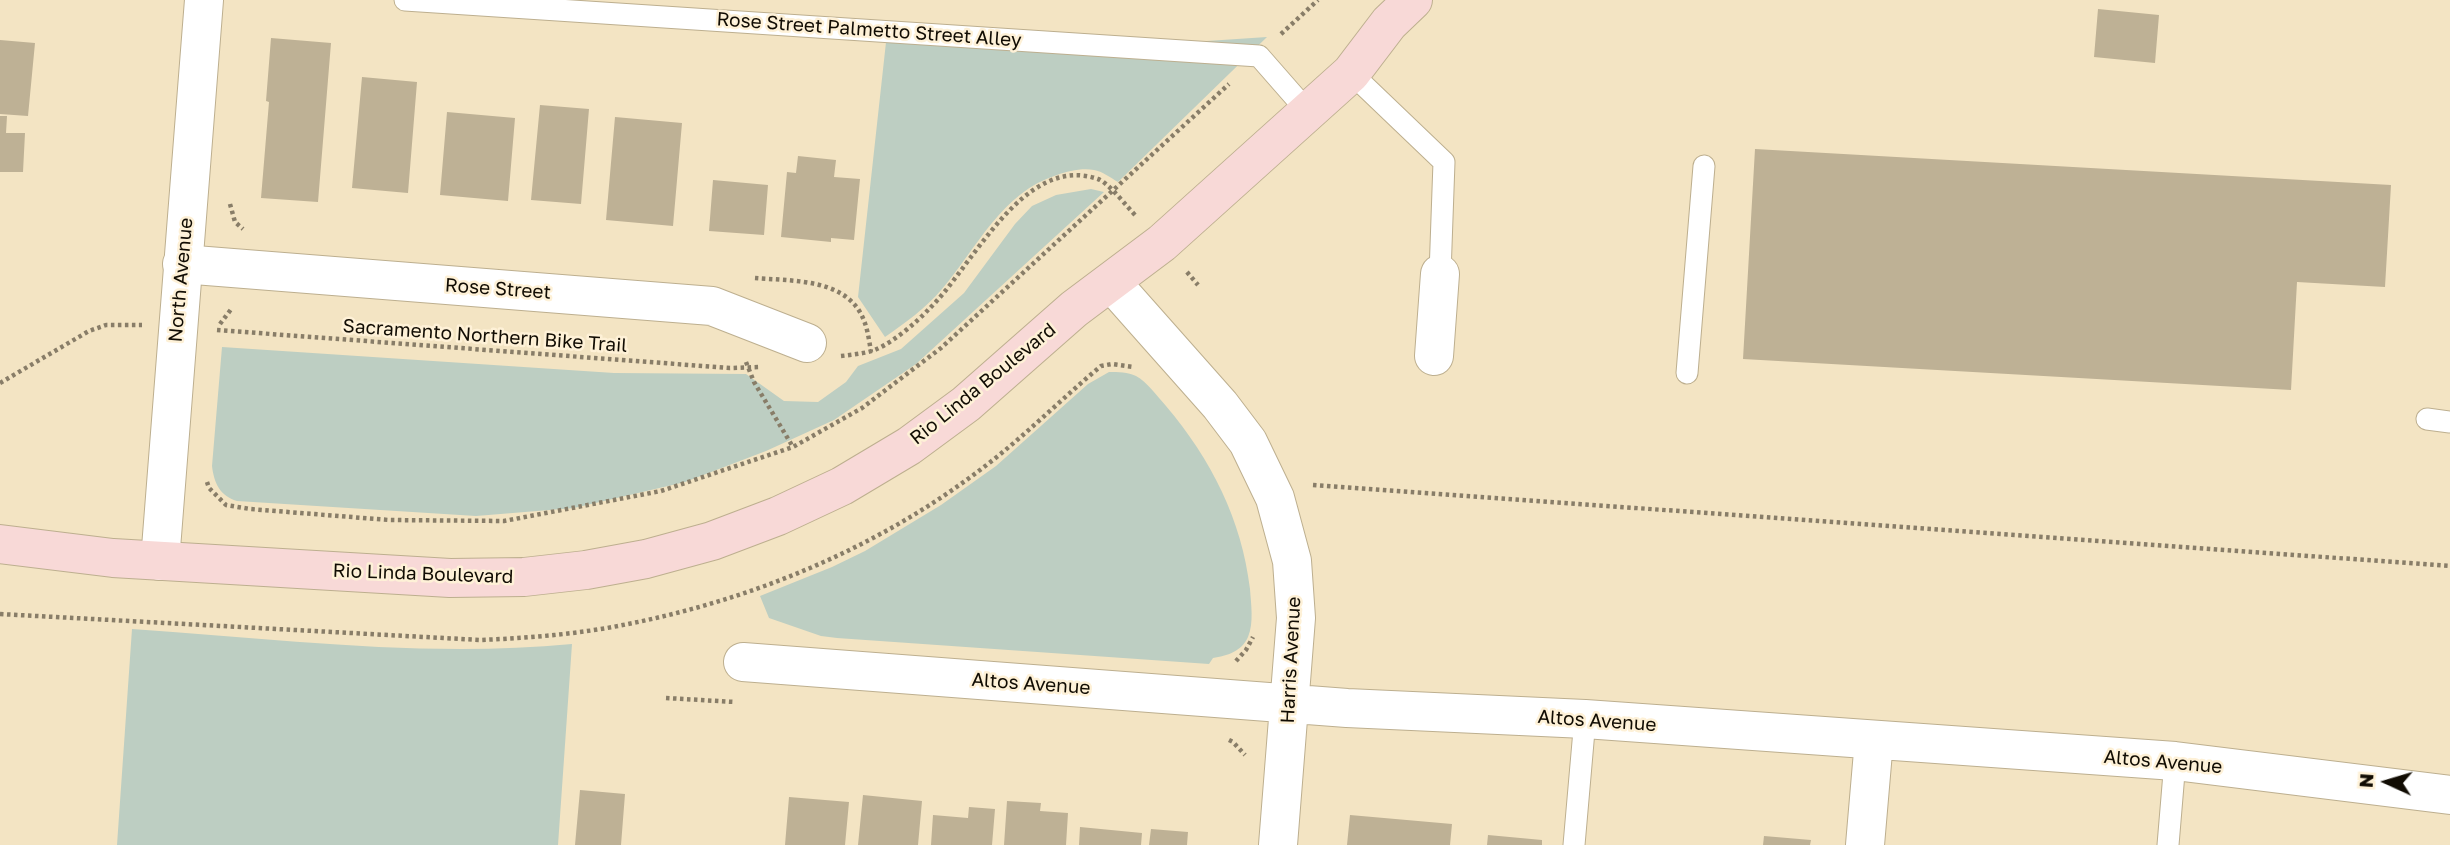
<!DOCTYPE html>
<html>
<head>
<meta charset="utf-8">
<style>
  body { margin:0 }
  #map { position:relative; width:2450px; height:845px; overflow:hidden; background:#f3e4c3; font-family:"Golos Text",sans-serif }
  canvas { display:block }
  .north { position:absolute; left:2352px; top:747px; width:70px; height:70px; -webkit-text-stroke:5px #fef1d7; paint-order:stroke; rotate:274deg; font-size:19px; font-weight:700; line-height:28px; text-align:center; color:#110c03 }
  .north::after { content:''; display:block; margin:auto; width:24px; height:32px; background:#110c03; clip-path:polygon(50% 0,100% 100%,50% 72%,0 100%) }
</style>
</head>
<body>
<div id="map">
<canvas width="2450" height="845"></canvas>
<div class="north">N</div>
</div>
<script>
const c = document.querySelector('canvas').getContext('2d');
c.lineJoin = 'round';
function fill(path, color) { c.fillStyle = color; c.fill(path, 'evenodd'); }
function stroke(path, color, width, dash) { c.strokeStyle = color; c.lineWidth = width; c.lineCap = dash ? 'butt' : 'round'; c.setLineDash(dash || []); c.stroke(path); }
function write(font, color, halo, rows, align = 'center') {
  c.font = font + ' "Golos Text",sans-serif'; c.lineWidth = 5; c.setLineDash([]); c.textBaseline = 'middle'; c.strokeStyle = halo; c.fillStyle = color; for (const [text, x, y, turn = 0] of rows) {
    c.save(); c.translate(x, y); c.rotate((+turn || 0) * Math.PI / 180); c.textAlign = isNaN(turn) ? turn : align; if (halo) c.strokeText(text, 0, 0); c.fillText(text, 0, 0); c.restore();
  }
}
fill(new Path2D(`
  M888,24L1177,43L1267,37L1118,182C1111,178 1102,171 1094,170C1082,168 1068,171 1057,175C1002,192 977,248 942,289C925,309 906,322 885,337L858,297Z
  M1091,189L1104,192L916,364L834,420L766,451L685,482L574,508L476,516L237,501C220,496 214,483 212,466L222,347L614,373L746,374L784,401L818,402L846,382L858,366L901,349L964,293L1015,224L1032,206L1056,195Z
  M1109,372C1118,372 1128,372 1136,376C1147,382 1157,396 1166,406C1211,459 1242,520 1250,589C1251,604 1254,623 1248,637C1242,651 1227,656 1213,658L1209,664L837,638L821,636L769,618L760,596L832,567L865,551L941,505L996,466L1088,384Z
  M132,629C278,639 426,658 572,644L558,845H117Z`), '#bdcec2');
fill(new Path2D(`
  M2098,9L2159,15L2155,63L2094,57Z
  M271,38L331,43L318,202L261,198L269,102L266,101Z
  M0,40L35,43L28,116L0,114Z
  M362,77L417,82L408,193L352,188Z
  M540,105L589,109L581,204L531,200Z
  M447,112L515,118L508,201L440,195Z
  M0,116H7L6,133H25L23,172H0Z
  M615,117L682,123L673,226L606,220Z
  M1755,149L2391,185L2385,287L2297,282L2291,390L1743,359Z
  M798,156L836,160L834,177L860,179L854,240L831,238V242L781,237L787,172L796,173Z
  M713,180L768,185L764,235L709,231Z
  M580,790L625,794L621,845H575Z
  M863,795L922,801L918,845H858Z
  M789,797L849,802L845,845H785Z
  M1007,801L1041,803L1040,811L1068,813L1066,845H1004Z
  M969,807L995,809L992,845H931L933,815L968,818Z
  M1350,815L1452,824L1450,845H1347Z
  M1080,827L1142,833L1141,845H1079Z
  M1151,829L1188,832L1187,845H1149Z
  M1488,835L1542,840V845H1487Z
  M1764,836L1811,840L1810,845H1763Z`), '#beb195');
const service = new Path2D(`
  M405,0L1259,56L1308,112
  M1351,73L1444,162L1440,274
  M1687,373L1704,166
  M2427,419L2450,422
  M1574,845L1585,719
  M2168,845L2175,761`);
const minor = new Path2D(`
  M182,264L712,306L807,343
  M1111,282L1220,405L1248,442L1275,498L1292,561L1296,618L1278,845
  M1434,356L1440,274
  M743,662L1347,708L1585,719L2175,761L2450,795
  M1865,845L1874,740`);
const tertiary = new Path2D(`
  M160,561L204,0`);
const secondary = new Path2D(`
  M0,544L113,558L450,578L524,577L586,570L646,559L712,541L778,516L842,486L909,446L966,404L1074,309L1162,243L1351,73L1389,23L1413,0`);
stroke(service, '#bdaf8f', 23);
stroke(minor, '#bdaf8f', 40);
stroke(tertiary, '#bdaf8f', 40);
stroke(secondary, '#bdaf8f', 40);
stroke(new Path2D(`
  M1281,34L1318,0
  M230,204L235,222L243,229
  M1187,272L1198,285
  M755,278C789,281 842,278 861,314C867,325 869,339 871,352
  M220,324L232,308
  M217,330L730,368L760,367
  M841,356C850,355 859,354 868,352C887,348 916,323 929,309C972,268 1023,153 1098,179C1109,183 1127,207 1136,216
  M746,362L754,382L793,447
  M0,383L89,331L106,325H142
  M207,482L209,488L226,505L250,509L389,520L504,521L661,491L793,447L862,408L941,348L1229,84
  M1313,485L2450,566
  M0,614L480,640C529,638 580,634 628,624C754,599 877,548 980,470C1023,438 1060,400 1101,366L1112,364L1134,367
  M1236,661L1246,650L1253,637
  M666,698L735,702
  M1229,740L1233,742L1245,755`), '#887d68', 4.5, [3.5, 3.5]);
stroke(service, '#fff', 21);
stroke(minor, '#fff', 38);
stroke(tertiary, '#fff', 38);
stroke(secondary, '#f8d9d7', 38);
write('19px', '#110c03', '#fef1d7', [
  ["Rose Street Palmetto Street Alley",869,30,4],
  ["North Avenue",181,280,-85],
  ["Rose Street",498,289,4],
  ["Sacramento Northern Bike Trail",485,336,4],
  ["Rio Linda Boulevard",983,384,-39],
  ["Rio Linda Boulevard",423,574,2],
  ["Harris Avenue",1291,660,-87],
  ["Altos Avenue",1031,684,4],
  ["Altos Avenue",1597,721,4],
  ["Altos Avenue",2163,762,5]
]);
</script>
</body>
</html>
